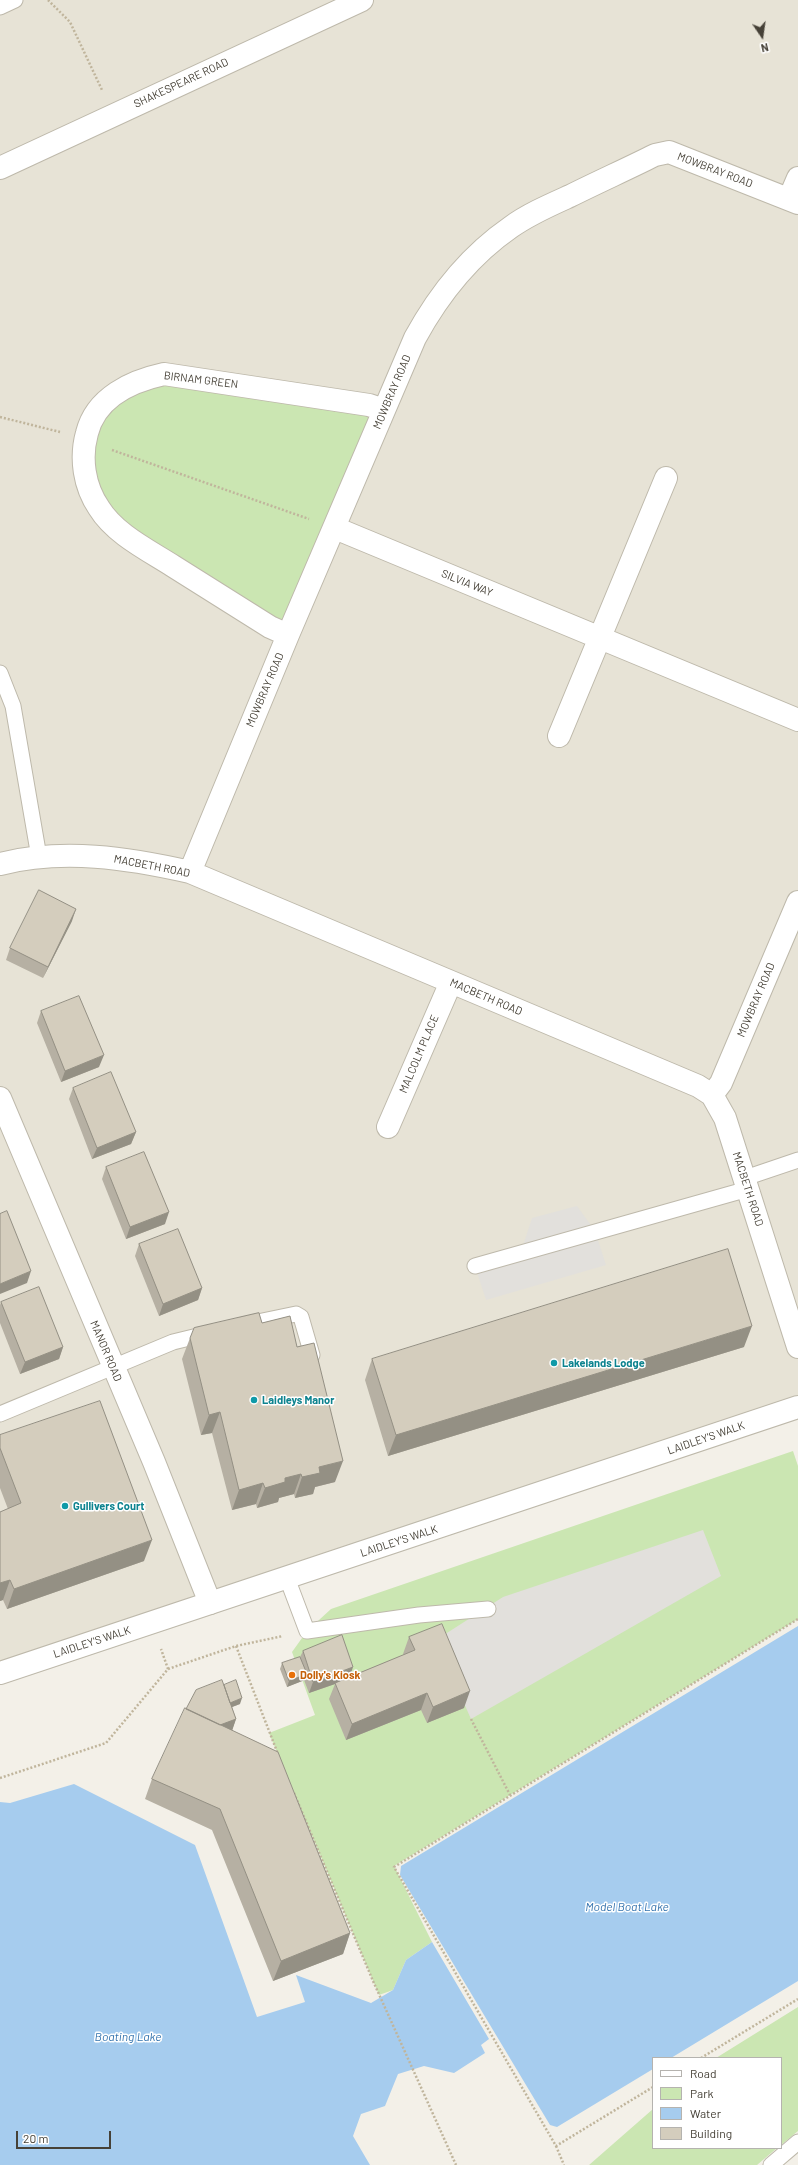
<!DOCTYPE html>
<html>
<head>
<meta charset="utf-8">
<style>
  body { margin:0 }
  #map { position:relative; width:798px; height:2165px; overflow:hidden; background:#f3f0e8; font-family:Barlow,sans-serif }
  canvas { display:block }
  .legend { position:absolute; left:652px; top:2057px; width:130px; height:92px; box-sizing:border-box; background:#fff; border:1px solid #b5b3af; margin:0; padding:5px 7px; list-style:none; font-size:12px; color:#464137 }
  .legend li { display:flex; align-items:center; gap:8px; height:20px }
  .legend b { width:20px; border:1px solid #b5b3af }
  .north { position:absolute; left:742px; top:16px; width:40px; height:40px; -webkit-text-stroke:3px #fff; paint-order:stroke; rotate:167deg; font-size:11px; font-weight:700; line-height:16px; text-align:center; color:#464137 }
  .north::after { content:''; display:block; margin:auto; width:14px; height:18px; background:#464137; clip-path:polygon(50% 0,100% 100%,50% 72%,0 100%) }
  .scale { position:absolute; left:16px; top:2131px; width:95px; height:18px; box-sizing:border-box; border:2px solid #464137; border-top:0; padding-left:5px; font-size:12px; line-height:14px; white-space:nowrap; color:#464137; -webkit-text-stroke:3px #fff; paint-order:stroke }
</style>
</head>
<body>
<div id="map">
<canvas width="798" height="2165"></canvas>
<ul class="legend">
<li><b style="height:5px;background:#fff"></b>Road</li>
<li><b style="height:11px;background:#cbe6b2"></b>Park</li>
<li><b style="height:11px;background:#a6ccee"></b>Water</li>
<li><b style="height:11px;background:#d4cdbd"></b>Building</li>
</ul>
<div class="north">N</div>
<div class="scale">20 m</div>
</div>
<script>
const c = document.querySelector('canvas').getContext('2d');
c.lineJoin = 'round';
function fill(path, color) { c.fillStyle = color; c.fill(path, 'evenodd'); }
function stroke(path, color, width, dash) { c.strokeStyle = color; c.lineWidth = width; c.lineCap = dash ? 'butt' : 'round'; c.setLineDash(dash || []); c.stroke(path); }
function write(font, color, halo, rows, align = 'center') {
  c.font = font + ' Barlow,sans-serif'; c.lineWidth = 3; c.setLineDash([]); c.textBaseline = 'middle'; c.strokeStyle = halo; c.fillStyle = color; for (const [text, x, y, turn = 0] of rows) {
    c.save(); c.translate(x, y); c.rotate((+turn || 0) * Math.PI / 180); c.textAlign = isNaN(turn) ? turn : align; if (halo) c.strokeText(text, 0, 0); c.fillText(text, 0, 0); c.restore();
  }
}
fill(new Path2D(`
  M0,0H798V1407L0,1673Z`), '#e7e3d6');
fill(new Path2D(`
  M142,379L384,410L288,635L113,525L85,440Z
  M793,1451L798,1466V1619L394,1866L432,1942L406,1960L393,1990L379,1995L269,1733L315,1715L292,1652L307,1631L331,1609Z
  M798,2007V2131L781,2145V2058H716Z
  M653,2109V2148H777L757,2165H589Z`), '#cbe6b2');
fill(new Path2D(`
  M577,1206L595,1231L606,1265L486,1300L475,1266L521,1252L532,1218Z
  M703,1530L721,1576L471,1719L436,1640L503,1597Z`), '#e2e0dc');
fill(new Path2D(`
  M798,1626V1981L671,2058H653V2069L557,2127L550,2125L400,1875L401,1866Z
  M74,1784L195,1845L257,2017L305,2002L296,1975L371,2003L393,1990L406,1960L432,1942L489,2039L481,2045L485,2053L454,2073L424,2066L398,2074L385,2106L361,2114L353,2136L370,2165H0V1802L10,1803Z`), '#a6ccee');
const service = new Path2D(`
  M0,7L15,0
  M0,673L13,706L39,857
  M745,1178L798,1160
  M475,1266L748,1189
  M243,1325L296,1314L301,1317L312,1355
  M0,1414L173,1342L210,1333
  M287,1578L307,1631L419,1615L488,1609
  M771,2165L798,2142`);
const minor = new Path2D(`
  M0,168L362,0
  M789,199L798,178
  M335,528L798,720
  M288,635L270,627C238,607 205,586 173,566C148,550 115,534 99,508C84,486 80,458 87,433C96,397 132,381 164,374L369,405L384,410
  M559,736L666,478
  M0,864C63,848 128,858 190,872L698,1086L712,1095L725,1118L798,1347
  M190,872L288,635L415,338C439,294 469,256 511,227C529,214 550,205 570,196C598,182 627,169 655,155L669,152L798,203
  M712,1095L721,1083L798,902
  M0,1098L154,1462L210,1603
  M388,1127L451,982`);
const tertiary = new Path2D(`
  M0,1673L798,1407`);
stroke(service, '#beb9ab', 17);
stroke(minor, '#beb9ab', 24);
stroke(tertiary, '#beb9ab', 24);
stroke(new Path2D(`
  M48,0L70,22L102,90
  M0,417L60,432
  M112,450L309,519
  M236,1646L278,1754
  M168,1669L236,1646L283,1636
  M471,1719L510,1795
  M0,1778L106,1743L168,1669L161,1649
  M294,1793L373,1981L456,2165
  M701,2058L798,1999
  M653,2087L556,2146L394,1867L798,1619
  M556,2146L564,2165`), '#c0b59c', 2.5, [2, 2]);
stroke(service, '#fff', 15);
stroke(minor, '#fff', 22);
stroke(tertiary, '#fff', 22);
fill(new Path2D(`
  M72,921L43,978L6,960L10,948Z
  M41,1011L99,1067L61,1082L37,1023Z
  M73,1088L136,1132L131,1144L92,1159L69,1099Z
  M106,1167L165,1224L126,1239L102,1179Z
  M139,1244L202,1288L198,1300L159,1316L135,1256Z
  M1,1302L63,1347L59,1359L20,1374L0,1323V1305Z
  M262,1323L297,1347L335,1482L315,1487L313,1494L295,1498L294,1494L279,1498L278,1502L257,1508L256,1504L232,1510L212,1433L201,1435L182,1359L190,1338Z
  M744,1347L388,1456L365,1380L372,1359Z
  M0,1435L144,1561L7,1609L3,1600L0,1601V1512L8,1509L0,1488Z
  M409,1637L464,1708L427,1723L421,1710L346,1740L329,1699L335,1684L309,1693L304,1680L287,1687L280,1669L282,1663L300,1657L303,1651L349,1677L404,1655L403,1654Z
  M240,1704L232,1707L236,1719L232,1730L350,1933L343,1954L273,1981L212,1830L145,1799L152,1779L186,1709Z`), '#b6b0a3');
fill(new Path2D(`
  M76,909L72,921L43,978L48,967Z
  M104,1055L99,1067L61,1082L65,1071Z
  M136,1132L131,1144L92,1159L97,1148Z
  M169,1212L165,1224L126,1239L130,1227Z
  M31,1271L27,1283L0,1294V1284Z
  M202,1288L198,1300L159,1316L163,1304Z
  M752,1326L744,1347L388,1456L396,1435Z
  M63,1347L59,1359L20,1374L25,1362Z
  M220,1412L212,1433L201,1435L209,1415Z
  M343,1461L335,1482L315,1487L313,1494L295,1498L302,1477L319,1467Z
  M301,1474L294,1494L279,1498L278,1502L257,1508L265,1488L285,1478Z
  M263,1483L256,1504L232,1510L239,1490Z
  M152,1540L144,1561L7,1609L14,1589Z
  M10,1580L3,1600L0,1601V1583Z
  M353,1667L349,1679L335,1683V1684L309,1693L313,1682Z
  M307,1674L305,1680L287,1687L289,1681Z
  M470,1691L464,1708L427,1723L433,1707Z
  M427,1693L421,1710L346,1740L352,1724Z
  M242,1698L240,1704L224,1710L227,1704Z
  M236,1719L232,1731L206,1730Z
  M350,1933L343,1954L273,1981L281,1961Z`), '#949084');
const building = new Path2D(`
  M39,890L76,909L48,967L10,948Z
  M79,996L104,1055L65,1071L41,1011Z
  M111,1072L136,1132L97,1148L73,1088Z
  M144,1152L169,1212L130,1227L106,1167Z
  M7,1211L31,1271L0,1284V1214Z
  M178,1229L202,1288L163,1304L139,1244Z
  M728,1249L752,1326L396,1435L372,1359Z
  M39,1287L63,1347L25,1362L1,1302Z
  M259,1313L262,1323L290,1316L297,1347L314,1343L343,1461L319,1467L320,1473L302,1477L301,1474L285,1478V1482L265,1488L263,1483L239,1490L220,1412L209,1415L190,1338L194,1328Z
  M100,1401L152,1540L14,1589L10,1580L0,1583V1512L21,1503L0,1448V1435Z
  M442,1624L470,1691L433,1707L427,1693L352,1724L335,1683L415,1650L409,1637Z
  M342,1635L353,1667L313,1682L303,1651Z
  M300,1657L307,1674L289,1681L282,1663Z
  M222,1680L236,1719L220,1725L186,1709L196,1690Z
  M236,1680L242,1698L230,1703L224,1685Z
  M185,1708L278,1752L350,1933L281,1961L220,1809L152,1779Z`);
fill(building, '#d4cdbd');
stroke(building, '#949084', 1);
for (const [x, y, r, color] of [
  [554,1363,4,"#0f9aa8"],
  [254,1400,4,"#0f9aa8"],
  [65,1506,4,"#0f9aa8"],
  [292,1675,4,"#e8710a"]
]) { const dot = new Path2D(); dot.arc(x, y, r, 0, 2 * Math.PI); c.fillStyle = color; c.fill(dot); stroke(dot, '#fff', 1.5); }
write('11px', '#464137', '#fff', [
  ["SHAKESPEARE ROAD",181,83,-25],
  ["MOWBRAY ROAD",715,170,21],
  ["BIRNAM GREEN",201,380,7],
  ["MOWBRAY ROAD",392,392,-67],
  ["SILVIA WAY",467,583,22],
  ["MOWBRAY ROAD",265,690,-67],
  ["MACBETH ROAD",152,866,11],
  ["MACBETH ROAD",486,997,23],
  ["MOWBRAY ROAD",756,1000,-67],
  ["MALCOLM PLACE",419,1054,-67],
  ["MACBETH ROAD",748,1189,72],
  ["MANOR ROAD",106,1351,67],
  ["LAIDLEY'S WALK",706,1438,-19],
  ["LAIDLEY'S WALK",399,1541,-18],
  ["LAIDLEY'S WALK",92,1642,-18]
]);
write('bold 11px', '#0d838f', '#fff', [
  ["Lakelands Lodge",562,1363],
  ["Laidleys Manor",262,1400],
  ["Gullivers Court",73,1506]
], 'left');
write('bold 11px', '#c56008', '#fff', [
  ["Dolly's Kiosk",300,1675]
], 'left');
write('italic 12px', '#3473ae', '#fff', [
  ["Model Boat Lake",627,1907],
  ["Boating Lake",128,2037]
]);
</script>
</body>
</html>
